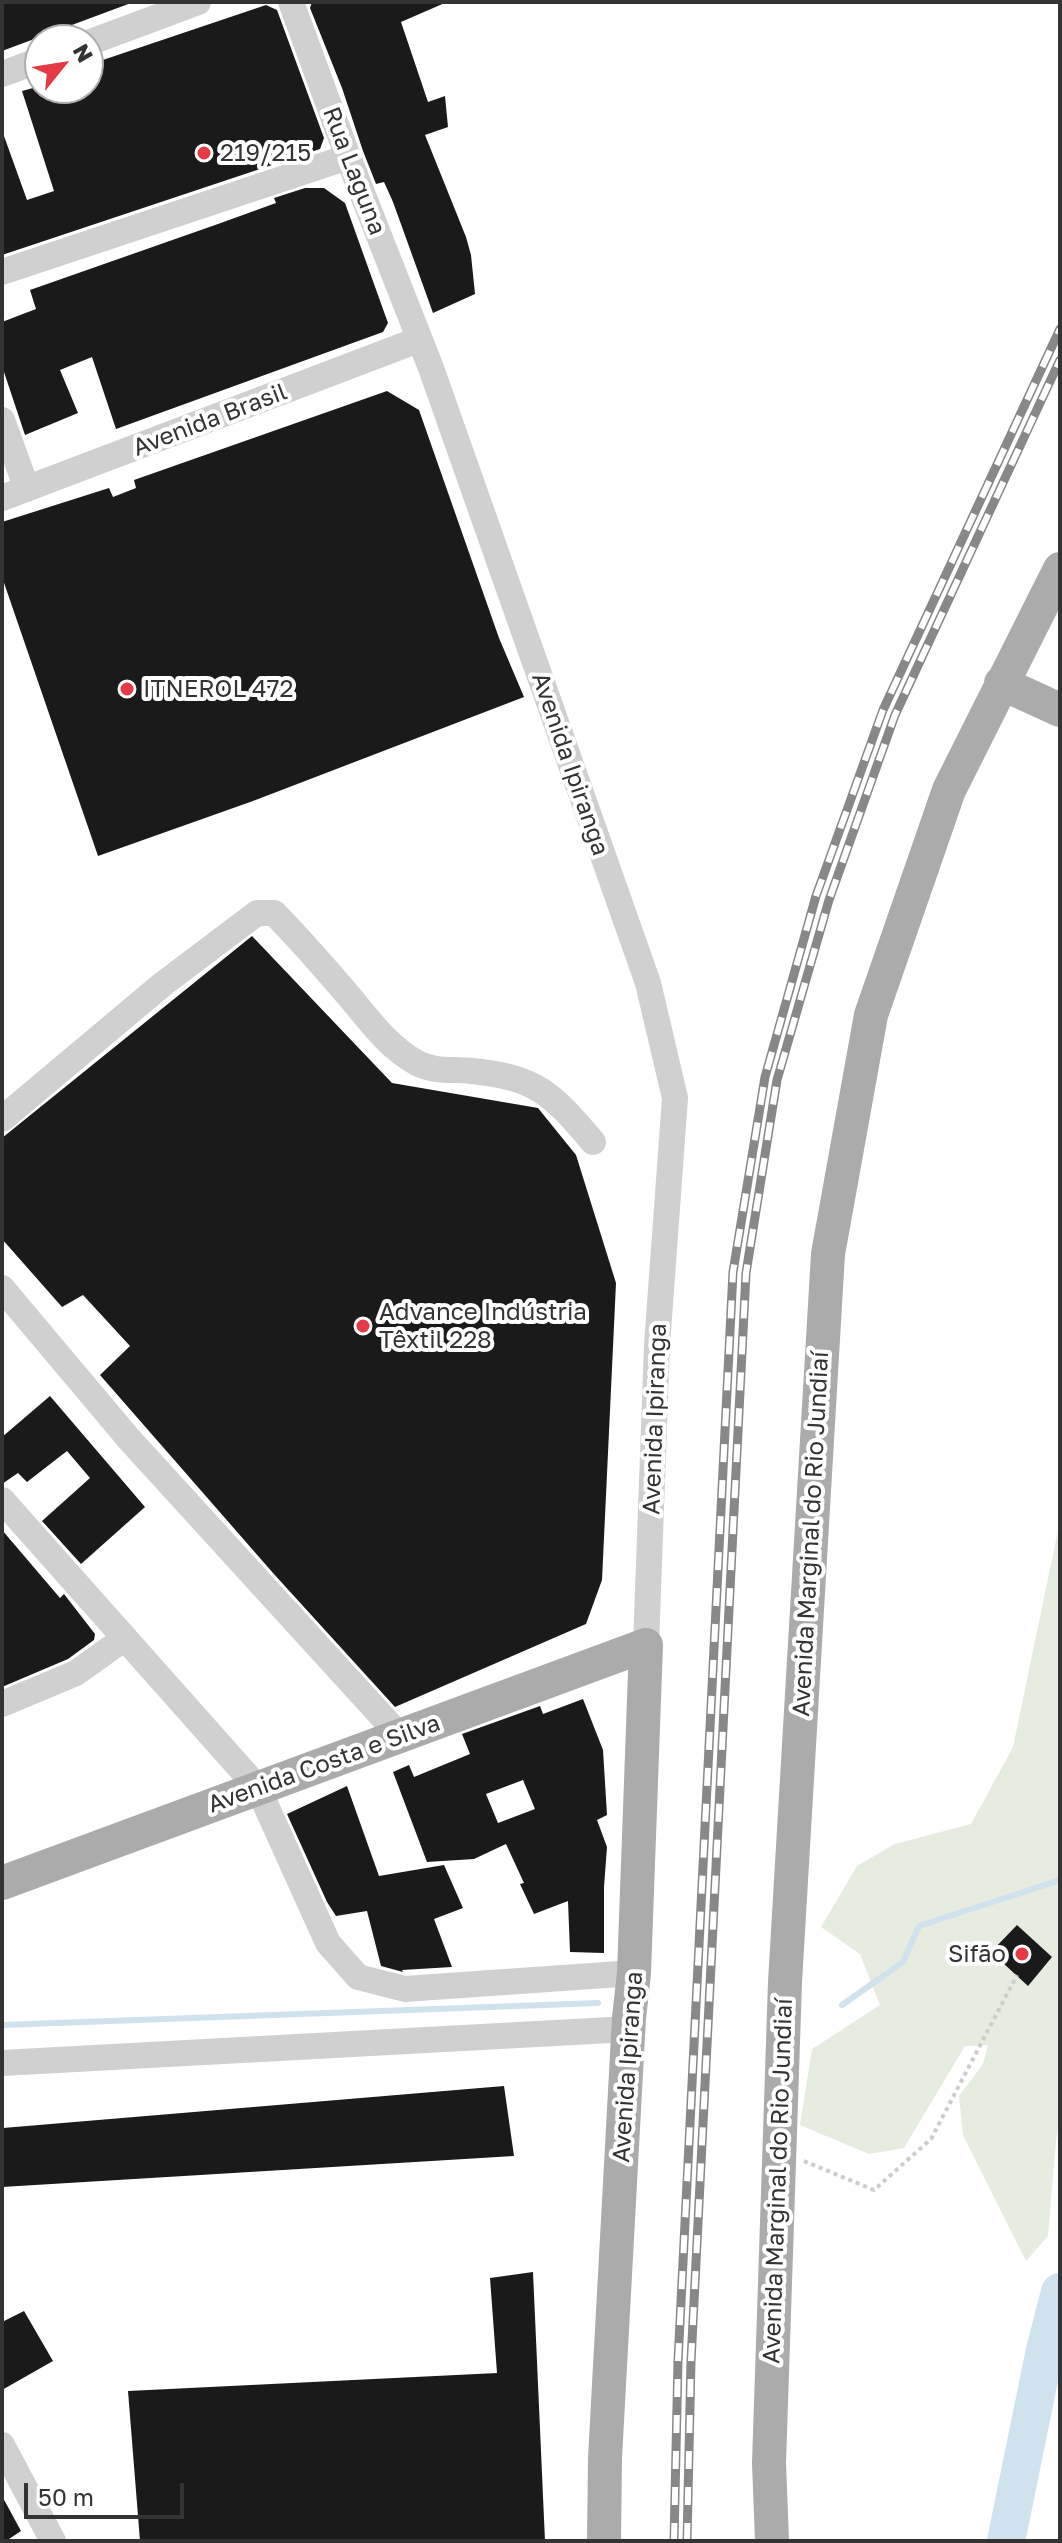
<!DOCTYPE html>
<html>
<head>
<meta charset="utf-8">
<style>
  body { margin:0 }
  #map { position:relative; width:1062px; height:2543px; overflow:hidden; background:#fff; font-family:"Golos Text",sans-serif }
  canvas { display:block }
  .frame { position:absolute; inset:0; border:4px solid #333; pointer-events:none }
  .north { position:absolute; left:24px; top:24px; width:80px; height:80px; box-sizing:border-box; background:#fff; border:2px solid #adadad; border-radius:50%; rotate:60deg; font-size:22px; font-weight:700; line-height:32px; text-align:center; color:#333 }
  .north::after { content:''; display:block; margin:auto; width:28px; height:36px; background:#e63946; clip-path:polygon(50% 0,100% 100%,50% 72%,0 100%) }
  .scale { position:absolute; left:24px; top:2483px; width:160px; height:36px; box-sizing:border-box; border:4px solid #333; border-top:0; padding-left:10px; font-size:24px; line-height:28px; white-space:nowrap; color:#333; -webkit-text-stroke:6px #fff; paint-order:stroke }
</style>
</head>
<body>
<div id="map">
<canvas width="1062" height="2543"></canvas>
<div class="frame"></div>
<div class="north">N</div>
<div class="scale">50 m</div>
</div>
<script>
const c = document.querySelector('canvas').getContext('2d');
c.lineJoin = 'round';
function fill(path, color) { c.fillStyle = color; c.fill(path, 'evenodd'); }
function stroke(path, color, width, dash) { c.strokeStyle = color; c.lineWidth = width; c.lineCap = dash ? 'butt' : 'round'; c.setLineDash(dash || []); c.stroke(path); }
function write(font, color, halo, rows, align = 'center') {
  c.font = font + ' "Golos Text",sans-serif'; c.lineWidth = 8; c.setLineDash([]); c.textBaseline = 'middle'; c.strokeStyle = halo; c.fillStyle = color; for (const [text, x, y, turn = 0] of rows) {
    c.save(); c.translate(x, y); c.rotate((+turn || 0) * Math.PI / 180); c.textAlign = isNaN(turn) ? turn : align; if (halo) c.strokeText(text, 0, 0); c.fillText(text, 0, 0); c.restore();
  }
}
fill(new Path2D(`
  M1060,1521V2118L1056,2141L1048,2236L1026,2261L963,2135L959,2096L983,2064L988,2045L965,2046L904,2148L869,2154L800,2125L812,2049L880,2005L860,1954L821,1927L857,1866L895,1844L971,1824L1013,1747Z`), '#e6ecdf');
stroke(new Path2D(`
  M842,2005L903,1962L919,1926L1060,1880
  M2,2025L598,2003`), '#cfe2ee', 6);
stroke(new Path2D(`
  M1006,2541L1045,2350L1060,2292`), '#cfe2ee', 38);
fill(new Path2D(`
  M2,2H131V3L2,51Z
  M312,2H447L401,22L428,102L445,96L448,127L425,135L466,237L471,255L475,294L433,313L393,202L384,182L376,184L363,151L342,88L310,8Z
  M266,5L277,10L324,138L320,149L2,255V137L4,136L27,200L54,191L22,91L33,88H88V65Z
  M305,188H324L345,203L388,323L383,332L116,429L92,357L60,370L78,413L25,435L2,366V322L36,309L30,290L218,224L276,203L274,198Z
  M387,391L419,410L499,638L524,697L253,801L98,856L2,577V522L109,488L113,497L136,488L134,480Z
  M252,936L392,1083L538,1108L576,1155L616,1283L602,1580L586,1624L395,1707L273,1573L100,1375L130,1346L83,1295L62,1307L2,1239V1138Z
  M50,1396L145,1507L81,1564L42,1521L90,1478L67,1451L27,1482L18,1473L2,1484V1437Z
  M2,1530L60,1598L64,1594L95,1634L94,1640L68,1659L2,1687Z
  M583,1699L603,1750L607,1815L597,1820L607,1847L604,1887V1953L570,1952L568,1901L534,1914L520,1884L524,1883L506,1844L474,1859L427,1862L393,1772L409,1765L414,1777L470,1754L462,1734L540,1706L543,1714ZM523,1780L535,1809L498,1823L486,1794Z
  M347,1786L379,1876L444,1865L463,1908L434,1919L452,1967L402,1970L403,1972L381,1966L367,1911L336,1916L327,1902L287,1814Z
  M1017,1925L1052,1957L1028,1986L991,1952Z
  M504,2086L514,2156L2,2187L3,2128Z
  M533,2272L545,2541H140L128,2391L497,2373L490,2278Z
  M24,2311L53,2361L2,2390V2322Z
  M2,2496L21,2531L6,2541H2Z`), '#1a1a1a');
stroke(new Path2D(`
  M804,2161L874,2190L931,2139L1017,1975`), '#cdcdcd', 4, [4, 4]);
stroke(new Path2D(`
  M291,2L348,157L431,368L648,983L675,1098L657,1345L646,1645
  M88,43L198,2
  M2,74L40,60
  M2,272L348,157
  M2,420L27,489
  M2,498L418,340
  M2,1119L163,984L257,913H274C300,939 324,967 348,995C369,1020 388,1047 417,1063C434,1072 453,1069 471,1071C537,1077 552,1094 593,1142
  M2,1288L129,1439L400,1736
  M2,1500L258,1788L328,1943L358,1977L405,1989L634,1973
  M2,1704L76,1673L125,1638
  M2,2063L629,2029
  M2,2445L53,2541`), '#d0d0d0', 26);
stroke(new Path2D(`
  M1001,683L1060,710
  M2,1883L646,1645L634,1973L629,2018L605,2458L604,2541
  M772,2541L769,2463L785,1982L828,1254L871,1015L949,790L1060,569`), '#ababab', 34);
const rail = new Path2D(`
  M674,2541L678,2361L733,1272L765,1077L816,896L883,710L1060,329
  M687,2541L691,2361L746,1273L777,1080L829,900L895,715L1060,360`);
stroke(rail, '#888', 9);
stroke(rail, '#fff', 6, [18]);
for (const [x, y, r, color] of [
  [204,153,8,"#e63946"],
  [127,689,8,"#e63946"],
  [363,1326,8,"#e63946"],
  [1022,1954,8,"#e63946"]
]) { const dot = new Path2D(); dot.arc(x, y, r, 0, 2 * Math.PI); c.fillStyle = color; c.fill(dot); stroke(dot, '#fff', 3); }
write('24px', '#333', '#fff', [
  ["219/215",220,153],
  ["ITNEROL 472",143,689],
  ["Advance Indústria",379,1312],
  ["Têxtil 228",379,1340],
  ["Sifão",1006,1954,"right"]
], 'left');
write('24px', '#333', '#fff', [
  ["Rua Laguna",354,171,69],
  ["Avenida Brasil",210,420,-21],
  ["Avenida Ipiranga",570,764,71],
  ["Avenida Ipiranga",655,1419,-88],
  ["Avenida Marginal do Rio Jundiaí",811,1534,-87],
  ["Avenida Costa e Silva",324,1764,-20],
  ["Avenida Ipiranga",628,2067,-86],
  ["Avenida Marginal do Rio Jundiaí",778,2181,-88]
]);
</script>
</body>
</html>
